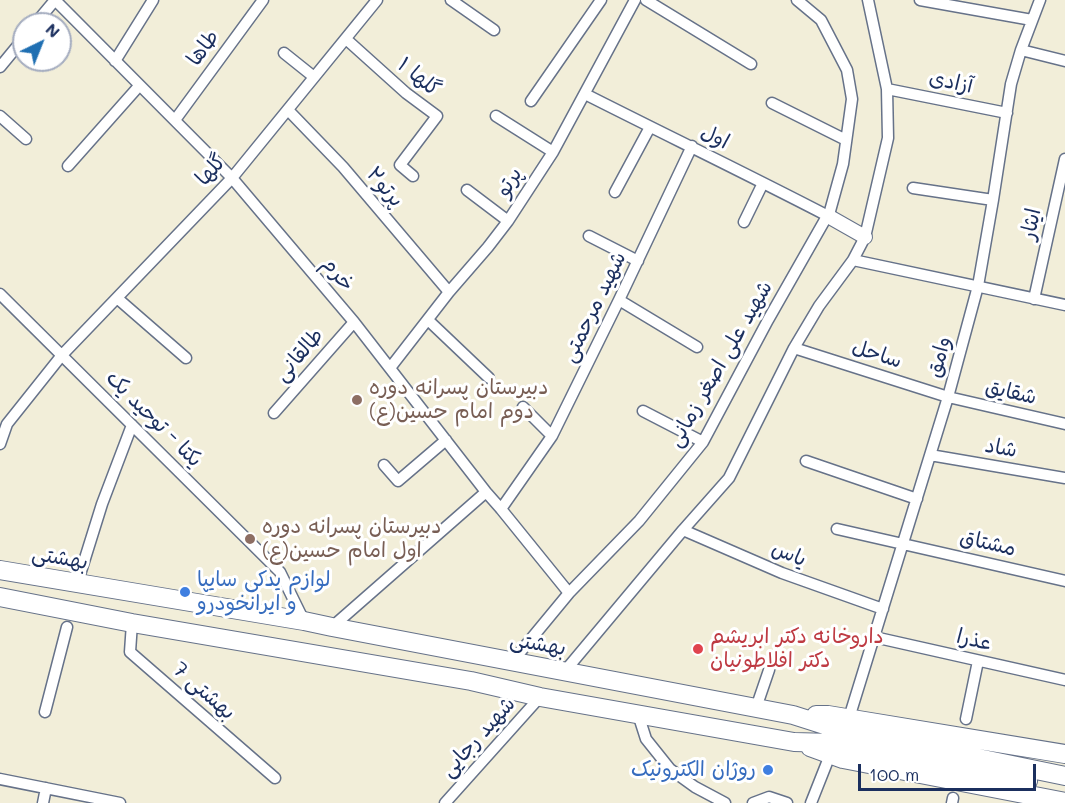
<!DOCTYPE html>
<html>
<head>
<meta charset="utf-8">
<style>
  body { margin:0 }
  #map { position:relative; width:1065px; height:803px; overflow:hidden; background:#f2eed9; font-family:Mali,sans-serif }
  canvas { display:block }
  .north { position:absolute; left:12px; top:12px; width:60px; height:60px; box-sizing:border-box; background:#fff; border:2px solid #a4acbf; border-radius:50%; rotate:43deg; font-size:16px; font-weight:700; line-height:24px; text-align:center; color:#1b2f5e }
  .north::after { content:''; display:block; margin:auto; width:21px; height:27px; background:#1f6fb2; clip-path:polygon(50% 0,100% 100%,50% 72%,0 100%) }
  .scale { position:absolute; left:858px; top:764px; width:178px; height:27px; box-sizing:border-box; border:3px solid #1b2f5e; border-top:0; padding-left:8px; font-size:18px; line-height:21px; white-space:nowrap; color:#1b2f5e; -webkit-text-stroke:4px #fff; paint-order:stroke }
</style>
</head>
<body>
<div id="map">
<canvas width="1065" height="803"></canvas>
<div class="north">N</div>
<div class="scale">100 m</div>
</div>
<script>
const c = document.querySelector('canvas').getContext('2d');
c.lineJoin = 'round';
function stroke(path, color, width, dash) { c.strokeStyle = color; c.lineWidth = width; c.lineCap = dash ? 'butt' : 'round'; c.setLineDash(dash || []); c.stroke(path); }
function write(font, color, halo, rows, align = 'center') {
  c.font = font + ' Mali,"Playpen Sans Arabic",sans-serif'; c.lineWidth = 6; c.setLineDash([]); c.textBaseline = 'middle'; c.strokeStyle = halo; c.fillStyle = color; for (const [text, x, y, turn = 0] of rows) {
    c.save(); c.translate(x, y); c.rotate((+turn || 0) * Math.PI / 180); c.textAlign = isNaN(turn) ? turn : align; if (halo) c.strokeText(text, 0, 0); c.fillText(text, 0, 0); c.restore();
  }
}
const minor = new Path2D(`
  M451,0L494,30
  M646,0L751,64
  M920,0L1032,20
  M35,24L55,0L232,178L354,322L486,492L501,509L569,593
  M346,39L406,93L437,116L400,165L413,176
  M1021,50L1065,61
  M284,53L314,77
  M115,61L153,0
  M0,67L24,38
  M887,89L1007,113
  M585,94C666,135 747,174 828,216
  M531,101L601,0
  M772,103L846,140
  M288,110L343,167L449,292
  M0,116L26,139
  M496,116L553,152
  M175,120L263,0
  M68,166L139,86
  M913,188L993,200
  M467,190L508,221
  M615,192L650,127
  M744,222L763,183
  M589,236L638,261
  M853,260L1065,305
  M0,294L280,572L304,621
  M117,298L186,358
  M1034,299L1065,159
  M619,300L697,347
  M428,320L489,378
  M794,348L948,397L1065,424
  M390,368L449,292L488,247L508,221L553,152L635,0
  M523,407L552,436
  M643,411L703,442
  M274,413L354,322
  M0,444L7,424L62,355L232,178L377,0
  M930,455L1065,478
  M806,461L917,499
  M384,465L398,481L446,440
  M501,509L552,436L619,300L692,146
  M837,529L1065,581
  M683,530L782,573L883,609
  M77,584L102,504L132,425
  M132,623L130,652L275,778
  M332,627L486,492
  M874,637L1065,680
  M512,662L569,593L639,521L703,442L768,320L830,211L843,164L852,99L847,70L821,20L797,0
  M565,671L683,530L729,478L794,348L819,306L853,260L865,237L888,138L887,89L868,0
  M756,708L769,670
  M45,712L67,627
  M638,714L646,739L670,769L695,787L725,803
  M849,718L948,397L978,286L993,200L1011,84L1021,50L1040,0
  M966,719L978,661
  M0,779L120,803
  M43,803L46,788
  M445,803L540,697
  M753,803L769,797L787,803
  M811,803L830,755
  M952,803L953,798`);
const tertiary = new Path2D(`
  M828,216L865,237`);
const primary = new Path2D(`
  M0,570L304,621L332,627L793,715L837,729L1065,776
  M0,597L132,623L471,681L540,697L794,742L832,743L1028,781
  M816,715H828L1065,754
  M810,747L843,759L1065,802`);
stroke(minor, '#667289', 13);
stroke(tertiary, '#667289', 16);
stroke(primary, '#667289', 20);
stroke(minor, '#fff', 10);
stroke(tertiary, '#fff', 14);
stroke(primary, '#fff', 18);
for (const [x, y, r, color] of [
  [357,400,6,"#8d6e63"],
  [250,539,6,"#8d6e63"],
  [185,592,6,"#3f7fe0"],
  [698,649,6,"#e0444e"],
  [768,770,6,"#3f7fe0"]
]) { const dot = new Path2D(); dot.arc(x, y, r, 0, 2 * Math.PI); c.fillStyle = color; c.fill(dot); stroke(dot, '#fff', 2); }
write('21px', '#1b2f5e', '#fff', [
  ["طاها",203,48,-54],
  ["گلها ۱",419,77,39],
  ["آزادی",951,82,12],
  ["اول",715,137,27],
  ["گلها",211,170,-48],
  ["پرتو",509,182,-57],
  ["پرتو۲",385,187,50],
  ["ایثار",1031,224,-78],
  ["خرم",338,274,50],
  ["شهید مرحمتی",594,307,-64],
  ["ساحل",877,354,18],
  ["طالقانی",299,355,-49],
  ["وامق",939,357,-75],
  ["شهید علی اصغر زمانی",720,364,-60],
  ["شقایق",1011,392,13],
  ["یکتا - توحید یک",154,419,45],
  ["شاد",1001,448,10],
  ["مشتاق",988,543,13],
  ["یاس",789,554,22],
  ["بهشتی",60,558,10],
  ["عذرا",974,640,13],
  ["بهشتی",538,644,10],
  ["بهشتی 7",204,691,41],
  ["شهید رجایی",478,737,-48]
]);
write('21px', '#785e54', '#fff', [
  ["دبیرستان پسرانه دوره",369,388],
  ["دوم امام حسین(ع)",369,412],
  ["دبیرستان پسرانه دوره",262,527],
  ["اول امام حسین(ع)",262,551]
], 'left');
write('21px', '#366cbe', '#fff', [
  ["لوازم یدکی سایپا",197,580],
  ["و ایرانخودرو",197,604],
  ["روژان الکترونیک",756,770,"right"]
], 'left');
write('21px', '#be3a42', '#fff', [
  ["داروخانه دکتر ابریشم",710,637],
  ["دکتر افلاطونیان",710,661]
], 'left');
</script>
</body>
</html>
